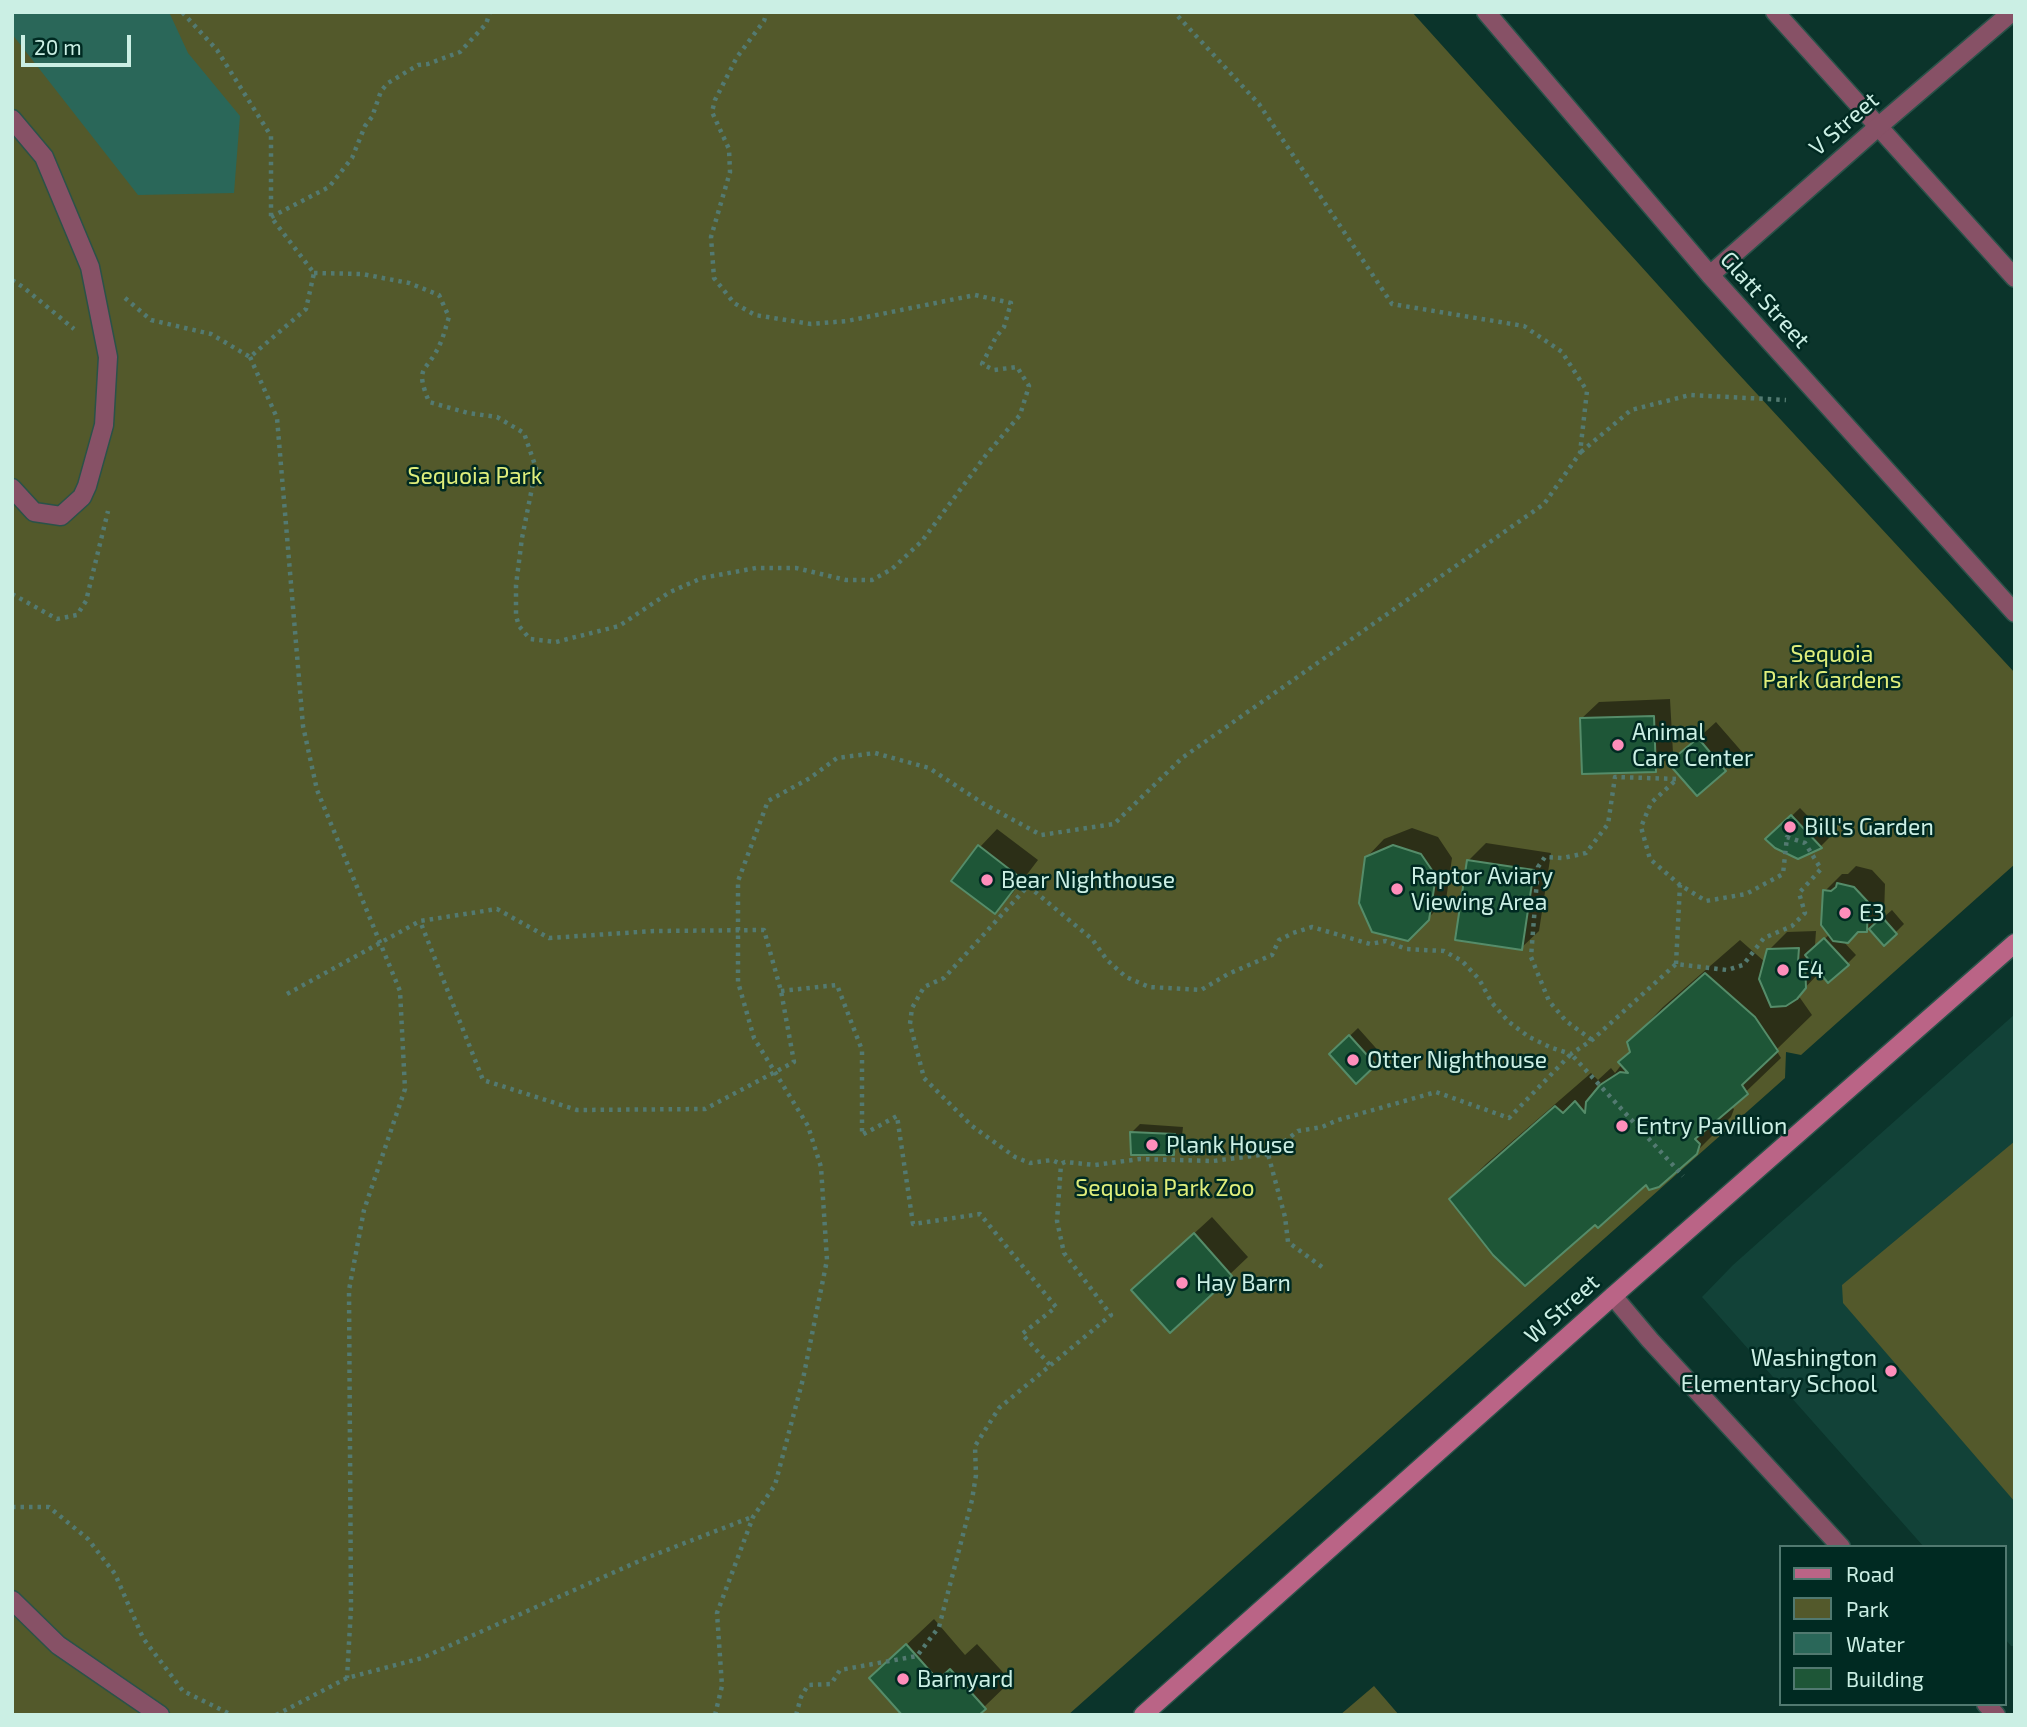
<!DOCTYPE html>
<html>
<head>
<meta charset="utf-8">
<style>
  body { margin:0 }
  #map { position:relative; width:2027px; height:1727px; overflow:hidden; background:#0b342b; font-family:"Exo 2",sans-serif }
  canvas { display:block }
  .frame { position:absolute; inset:0; border:14px solid #cbefe4; pointer-events:none }
  .legend { position:absolute; left:1779px; top:1545px; width:228px; height:161px; box-sizing:border-box; background:#002a22; border:2px solid #517970; margin:0; padding:9px 12px; list-style:none; font-size:21px; color:#cbefe4 }
  .legend li { display:flex; align-items:center; gap:14px; height:35px }
  .legend b { width:35px; border:2px solid #517970 }
  .scale { position:absolute; left:21px; top:35px; width:110px; height:32px; box-sizing:border-box; border:4px solid #cbefe4; border-top:0; padding-left:9px; font-size:21px; line-height:24px; white-space:nowrap; color:#cbefe4; -webkit-text-stroke:5px #002a22; paint-order:stroke }
</style>
</head>
<body>
<div id="map">
<canvas width="2027" height="1727"></canvas>
<div class="frame"></div>
<ul class="legend">
<li><b style="height:9px;background:#ba6486"></b>Road</li>
<li><b style="height:19px;background:#53592b"></b>Park</li>
<li><b style="height:19px;background:#2a6759"></b>Water</li>
<li><b style="height:19px;background:#1e5637"></b>Building</li>
</ul>
<div class="scale">20 m</div>
</div>
<script>
const c = document.querySelector('canvas').getContext('2d');
c.lineJoin = 'round';
function fill(path, color) { c.fillStyle = color; c.fill(path, 'evenodd'); }
function stroke(path, color, width, dash) { c.strokeStyle = color; c.lineWidth = width; c.lineCap = dash ? 'butt' : 'round'; c.setLineDash(dash || []); c.stroke(path); }
function write(font, color, halo, rows, align = 'center') {
  c.font = font + ' "Exo 2",sans-serif'; c.lineWidth = 5; c.setLineDash([]); c.textBaseline = 'middle'; c.strokeStyle = halo; c.fillStyle = color; for (const [text, x, y, turn = 0] of rows) {
    c.save(); c.translate(x, y); c.rotate((+turn || 0) * Math.PI / 180); c.textAlign = isNaN(turn) ? turn : align; if (halo) c.strokeText(text, 0, 0); c.fillText(text, 0, 0); c.restore();
  }
}
fill(new Path2D(`
  M2015,1014V1646H2011L2004,1638V1547H1924L1702,1297L1733,1265Z`), '#124238');
fill(new Path2D(`
  M12,12H1412L1721,355L2015,673V864L1801,1055L1786,1052L1785,1078L1068,1715H12Z
  M2015,1141V1502L1843,1303L1842,1285Z
  M1374,1686L1399,1715H1340Z`), '#53592b');
fill(new Path2D(`
  M12,12H169L188,53L240,116L234,193L138,195L12,34Z`), '#2a6759');
fill(new Path2D(`
  M1670,699L1673,753L1655,770L1581,719L1599,702Z
  M1716,722L1743,753L1697,794L1671,763Z
  M1800,808L1829,838L1821,846L1798,857L1768,839Z
  M1412,828L1438,837L1452,858L1446,900L1407,939L1367,857L1384,839Z
  M997,829L1038,860L1012,894L994,912L980,847Z
  M1486,843L1551,853L1539,931L1521,948L1469,860Z
  M1856,866L1872,870L1885,884L1884,917L1892,910L1904,924L1884,944L1869,927L1867,930H1858L1842,940L1856,955L1847,964L1821,971L1798,995L1812,1015L1776,1050L1781,1058L1731,1106L1734,1109L1731,1117L1696,1152L1646,1183L1596,1222L1451,1199L1486,1164L1591,1073L1598,1080L1611,1068L1615,1073L1632,1051L1629,1042L1663,1007L1740,940L1765,962L1769,950L1787,932L1816,931L1815,945H1818L1830,934L1825,891L1842,874H1848Z
  M1358,1028L1383,1056L1356,1082L1331,1054Z
  M1140,1124L1183,1127L1181,1145L1173,1153L1131,1133Z
  M1212,1217L1248,1257L1170,1331L1151,1273Z
  M934,1619L965,1655L977,1644L1011,1681L984,1707L871,1678Z`), '#0007');
const building = new Path2D(`
  M1654,716L1656,772L1582,774L1580,718Z
  M1698,738L1726,771L1697,796L1668,763Z
  M1791,815L1822,848L1798,859L1775,848L1765,839Z
  M978,845L1022,879L995,914L951,881Z
  M1393,845L1421,854L1436,876L1429,920L1408,941L1372,932L1359,903L1365,857Z
  M1467,860L1534,870L1522,950L1455,940Z
  M1837,883L1854,887L1868,902L1867,932H1858L1848,943L1833,941L1821,925L1823,890L1831,891L1836,887Z
  M1882,917L1897,934L1884,946L1869,929Z
  M1824,938L1849,965L1828,983L1805,955Z
  M1799,948L1798,962L1805,961L1806,988L1797,999L1786,1006L1771,1007L1759,979L1767,949Z
  M1705,973L1755,1017L1778,1051L1742,1085L1748,1094L1695,1139L1700,1144L1697,1154L1659,1187L1649,1190L1646,1185L1598,1228L1595,1225L1525,1286L1493,1255L1449,1199L1555,1106L1563,1113L1575,1101L1585,1113L1586,1102L1600,1085L1620,1072L1628,1073L1618,1062L1630,1052L1627,1042Z
  M1349,1035L1376,1065L1356,1084L1329,1054Z
  M1130,1132L1175,1134L1174,1155H1131Z
  M1194,1233L1232,1276L1170,1333L1131,1290Z
  M906,1644L938,1680L950,1669L986,1709L979,1715H902L869,1678Z`);
fill(building, '#1e5637');
stroke(building, '#558c69', 2);
const service = new Path2D(`
  M1775,12L2015,278
  M12,119L44,157L90,267L108,357L104,425L87,486L82,497L61,516L34,512L12,488
  M12,1600L58,1645L160,1715`);
const minor = new Path2D(`
  M1486,12L1710,275L2015,613
  M1710,275L1879,126L2012,12
  M1613,1296L1650,1340L1841,1547
  M1986,1704L1996,1715`);
const secondary = new Path2D(`
  M1143,1715L1613,1296L2015,943`);
stroke(service, '#2a5249', 21);
stroke(minor, '#2a5249', 21);
stroke(secondary, '#2a5249', 21);
stroke(new Path2D(`
  M271,217L329,187L352,158L365,126L372,117L381,91L388,83L418,65L428,64L460,52L486,24L490,12
  M314,273L362,274L409,283L439,295L449,317C446,326 444,335 440,344C426,375 414,364 429,402L468,413L497,417L524,433L536,468L522,538L516,585V616L519,626L530,639L556,642L619,626L670,592L702,578L756,568H796L846,580H872L892,569L922,541L986,455L1020,415L1029,386L1017,367L994,370L982,364L996,337L1004,327L1011,303L975,295L847,321L811,324L755,315L734,303L714,278L711,237L730,172L729,149L712,112L715,100L737,57L764,21L767,12
  M12,280L23,287L74,329
  M125,298L151,320L211,334L250,357L306,309L314,273L271,217V136L217,50L182,12
  M250,357L277,418L303,726L317,790L400,991L405,1089L364,1210L349,1290L351,1608L347,1678
  M1581,452L1631,410L1690,395L1786,400
  M12,594L57,619L77,615L86,601L108,511
  M1676,964L1680,885
  M781,991L837,985L862,1050V1135L897,1116L913,1224L980,1214L1056,1307L1022,1334L1051,1366
  M1268,1154L1213,1161L1140,1159L1095,1165L1065,1162L1061,1164L1052,1160L1030,1163L1015,1157L972,1126L924,1078L910,1024L912,1008L924,987L944,978L1028,886L1092,939L1107,960L1126,977L1149,987L1201,990L1228,974L1272,955L1279,940L1293,933L1312,927L1370,944L1386,941L1406,949L1444,951L1462,961L1479,979L1492,1003L1509,1022L1529,1037L1552,1048L1571,1054L1592,1040L1676,964L1727,970L1743,965L1764,938L1792,926L1805,913L1799,893L1821,869L1805,843L1787,837L1783,874L1746,894L1706,901L1680,885L1650,859L1641,827L1651,803L1677,779L1615,777L1608,824L1586,853L1563,858L1545,857L1538,867L1531,957L1549,1001L1566,1021L1592,1040
  M1322,1267L1288,1242L1285,1217L1268,1154L1298,1131L1322,1127L1338,1120L1436,1092L1509,1118L1571,1054L1683,1176
  M12,1507H49L88,1539L115,1574L143,1638L183,1691L232,1715
  M276,1715L347,1678L422,1658L646,1558L752,1517
  M715,1715L722,1686L717,1613L753,1517L775,1485L803,1379L827,1260L821,1167L808,1126L754,1038L738,982V881L768,801L810,778L837,758L875,753L929,768L984,804L1041,835L1114,824L1182,758L1544,504L1580,453L1587,391L1562,352L1524,326L1392,304L1259,104L1174,12
  M796,1715L801,1697L808,1685L831,1684L840,1670L917,1656L939,1627L972,1500L976,1475L975,1446L999,1408L1111,1315L1064,1253L1057,1221L1061,1164`), '#537a71', 4.5, [3.5, 5]);
stroke(service, '#875166', 18);
stroke(minor, '#875166', 18);
stroke(secondary, '#ba6486', 18);
stroke(new Path2D(`
  M287,994L420,921L497,909L549,938L654,931L764,930L781,991L794,1062L705,1109L577,1110L483,1080L420,921`), '#537a71', 4.5, [3.5, 5]);
for (const [x, y, r, color] of [
  [1618,745,7,"#ff8ebb"],
  [1790,827,7,"#ff8ebb"],
  [987,880,7,"#ff8ebb"],
  [1397,889,7,"#ff8ebb"],
  [1845,913,7,"#ff8ebb"],
  [1783,970,7,"#ff8ebb"],
  [1353,1060,7,"#ff8ebb"],
  [1622,1126,7,"#ff8ebb"],
  [1152,1145,7,"#ff8ebb"],
  [1182,1283,7,"#ff8ebb"],
  [1891,1371,7,"#ff8ebb"],
  [903,1679,7,"#ff8ebb"]
]) { const dot = new Path2D(); dot.arc(x, y, r, 0, 2 * Math.PI); c.fillStyle = color; c.fill(dot); stroke(dot, '#002a22', 2.5); }
write('23px', '#cbefe4', '#002a22', [
  ["V Street",1844,124,-41],
  ["Glatt Street",1765,300,48],
  ["W Street",1562,1309,-42]
]);
write('23px', '#dfee7b', '#002a22', [
  ["Sequoia Park",475,476],
  ["Sequoia",1832,654],
  ["Park Gardens",1832,680],
  ["Sequoia Park Zoo",1165,1188]
]);
write('23px', '#cbefe4', '#002a22', [
  ["Animal",1632,732],
  ["Care Center",1632,758],
  ["Bill's Garden",1804,827],
  ["Raptor Aviary",1411,876],
  ["Viewing Area",1411,902],
  ["Bear Nighthouse",1001,880],
  ["E3",1859,913],
  ["E4",1797,970],
  ["Otter Nighthouse",1367,1060],
  ["Entry Pavillion",1636,1126],
  ["Plank House",1166,1145],
  ["Hay Barn",1196,1283],
  ["Washington",1877,1358,"right"],
  ["Elementary School",1877,1384,"right"],
  ["Barnyard",917,1679]
], 'left');
</script>
</body>
</html>
